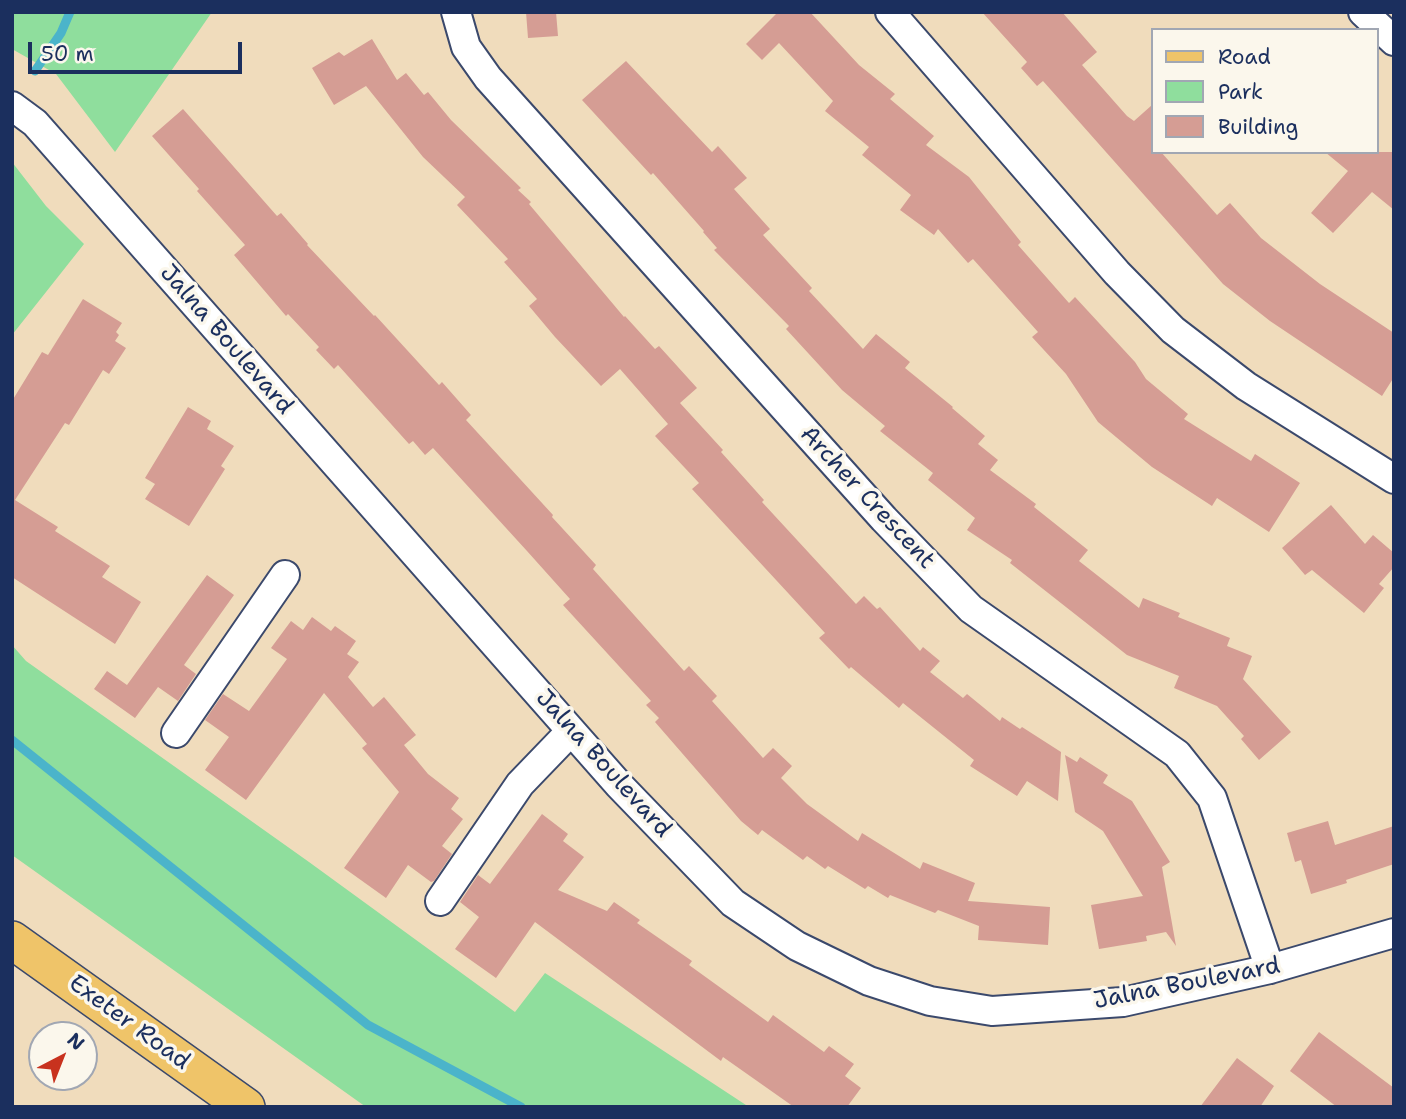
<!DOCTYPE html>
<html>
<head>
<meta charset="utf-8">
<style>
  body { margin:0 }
  #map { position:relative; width:1406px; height:1119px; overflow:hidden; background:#f0dcbc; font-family:"Shantell Sans",sans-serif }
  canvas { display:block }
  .frame { position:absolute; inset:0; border:14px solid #1b2f5e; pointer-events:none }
  .legend { position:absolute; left:1151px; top:28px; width:228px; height:126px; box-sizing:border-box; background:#fbf7ec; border:2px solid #a1a7b3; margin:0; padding:9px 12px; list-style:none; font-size:21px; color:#1b2f5e }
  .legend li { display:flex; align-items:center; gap:14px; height:35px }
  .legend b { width:35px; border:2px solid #a1a7b3 }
  .north { position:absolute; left:28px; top:1021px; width:70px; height:70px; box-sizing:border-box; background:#fbf7ec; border:2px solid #a1a7b3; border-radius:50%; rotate:42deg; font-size:19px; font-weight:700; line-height:28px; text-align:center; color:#1b2f5e }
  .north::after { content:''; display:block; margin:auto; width:24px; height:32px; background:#c8321e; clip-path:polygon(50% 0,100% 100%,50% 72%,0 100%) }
  .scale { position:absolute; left:28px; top:42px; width:214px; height:32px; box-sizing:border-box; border:4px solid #1b2f5e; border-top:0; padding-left:9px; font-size:21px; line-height:24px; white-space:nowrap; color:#1b2f5e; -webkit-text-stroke:5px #fbf7ec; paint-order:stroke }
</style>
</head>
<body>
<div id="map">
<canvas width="1406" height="1119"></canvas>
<div class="frame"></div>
<ul class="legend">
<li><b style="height:9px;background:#efc469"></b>Road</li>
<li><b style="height:19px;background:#8fde9d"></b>Park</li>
<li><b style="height:19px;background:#d59d94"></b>Building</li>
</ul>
<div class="north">N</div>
<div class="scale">50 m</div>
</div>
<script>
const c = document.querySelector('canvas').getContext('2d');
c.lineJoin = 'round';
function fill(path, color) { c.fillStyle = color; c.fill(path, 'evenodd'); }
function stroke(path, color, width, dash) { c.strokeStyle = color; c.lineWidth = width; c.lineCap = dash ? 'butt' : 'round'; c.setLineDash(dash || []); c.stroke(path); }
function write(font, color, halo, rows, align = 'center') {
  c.font = font + ' "Shantell Sans",sans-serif'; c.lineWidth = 7; c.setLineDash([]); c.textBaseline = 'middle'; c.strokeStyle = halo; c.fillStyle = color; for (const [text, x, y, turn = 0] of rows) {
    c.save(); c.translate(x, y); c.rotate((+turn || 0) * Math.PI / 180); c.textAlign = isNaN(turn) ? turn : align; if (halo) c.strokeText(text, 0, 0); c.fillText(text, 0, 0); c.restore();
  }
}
fill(new Path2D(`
  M12,12H212L115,152L56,74L12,49Z
  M12,162L46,206L84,244L12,335Z
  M12,645L26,661L309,862L515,1012L545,973L749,1107H366L12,855Z`), '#8fde9d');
stroke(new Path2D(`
  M35,71L61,33L70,12
  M12,740L368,1025L521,1107`), '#4bb4ca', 9);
fill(new Path2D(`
  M526,12H556L558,36L528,38Z
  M778,12H810L859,65L895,94L890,99L934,136L926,145L969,177L1021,242L1018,245L1069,303L1075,297L1135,362L1146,379L1188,414L1184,419L1251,461L1255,454L1300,483L1269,532L1217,498L1212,506L1152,467L1098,422L1066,374L1032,337L1038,332L973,259L968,263L938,229L934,235L900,210L911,195L862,155L869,147L825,111L833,101L779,43L762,60L746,44Z
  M982,12H1062L1097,52L1082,65L1127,116L1134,121L1152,105V152H1161L1217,215L1230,203L1261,238L1320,284L1394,333V377L1382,396L1270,321L1223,284L1043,81L1037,86L1021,68L1027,62Z
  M372,39L397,80L406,73L424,95L428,92L451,120L521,188L518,190L531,202L529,204L624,317L625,316L655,349L659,346L697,388L680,403L723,450L721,452L764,500L762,502L856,604L864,596L877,609L880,607L920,651L923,647L940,661L930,672L963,698L967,694L1000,721L1002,717L1020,729L1022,727L1061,752L1058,801L1027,781L1017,796L970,766L974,760L903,703L899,708L851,667L849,669L819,638L825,633L692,489L699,483L655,436L668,424L620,369L601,386L555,337L529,306L537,299L504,262L508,259L457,205L465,197L423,157L366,86L334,105L312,68L339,52L344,56Z
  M626,61L712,152L718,146L747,178L734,189L770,229L763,235L812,288L809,291L863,349L876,334L910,362L905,368L953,407L952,408L985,436L978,444L998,460L990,470L1036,504L1034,507L1088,550L1079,561L1139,608L1143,598L1180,613L1178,617L1230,638L1227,646L1252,656L1243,679L1291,732L1259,760L1241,739L1244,736L1217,706L1174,688L1179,676L1127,655L1010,563L1012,560L967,530L975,518L928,480L933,473L880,431L885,426L842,390L786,329L789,326L714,250L717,248L703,232L704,231L653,173L651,175L582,100Z
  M183,109L277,216L281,213L308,244L307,245L374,316L375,315L439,385L442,382L471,415L466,420L553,515L552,517L596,565L593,569L684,671L689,666L717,696L712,701L763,758L773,748L792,766L781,778L807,804L858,841L862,833L920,869L923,862L975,883L968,901L1050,907L1048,945L978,940L979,926L938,910L935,913L890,895L888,898L868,886L865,889L828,866L825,869L807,856L803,860L762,830L758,835L741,821L655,722L659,718L646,705L651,701L563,605L570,599L527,551L433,448L425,455L413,441L409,444L338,365L334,369L316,350L319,347L288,314L286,316L234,255L245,245L197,191L199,189L152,136Z
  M1325,152H1394V210L1372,192L1333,233L1311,213L1348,171Z
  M83,299L122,323L116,332L119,335L115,341L126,348L109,374L103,370L69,425L65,423L15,500L58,527L55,531L110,566L102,577L141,602L115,644L12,577V401L42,352L48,355Z
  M188,407L211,421L207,429L234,446L221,466L225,469L189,526L145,499L155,484L145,478Z
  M1331,505L1365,544L1373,535L1394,553V567L1379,584L1384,588L1364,613L1312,570L1305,575L1282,548Z
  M207,575L234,595L184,665L196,674L178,701L158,687L135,718L94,689L107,671L127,685Z
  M312,617L331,631L335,626L356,641L347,654L359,662L348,677L373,707L384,697L416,735L404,745L428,774L459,798L451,809L463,819L442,846L452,854L434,881L431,882L408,865L386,898L344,868L399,792L362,748L367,744L324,693L246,800L205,770L229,737L205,720L223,694L249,711L287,659L271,648L291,621L303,630Z
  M1065,755L1077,762L1080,757L1108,775L1103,783L1132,801L1170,862L1162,867L1176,946L1166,932L1146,936L1147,941L1099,949L1091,905L1143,896L1103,831L1075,812Z
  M542,814L568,834L563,841L584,857L558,890L607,911L614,902L640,920L637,923L692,961L689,965L768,1022L773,1015L824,1052L829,1046L854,1064L845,1076L861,1088L847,1107H794L723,1057L721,1061L535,922L496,978L455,949L479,917L460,902L478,875L490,884Z
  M1328,821L1335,845L1394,826V864L1346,880L1347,883L1311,894L1301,860L1295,862L1287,833Z
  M1319,1032L1394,1088V1107H1337L1290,1071Z
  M1237,1058L1274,1086L1260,1107H1200Z`), '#d59d94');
const minor = new Path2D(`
  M456,12L466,47L488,78L884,519L971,609L1177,754L1212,798L1270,969
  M890,12L1117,273L1173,330L1246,386L1394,479
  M1363,12L1394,41
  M12,106L35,123L619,785L733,903L797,946L869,981L930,1001L992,1011L1123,1002L1270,969L1394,933
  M176,733L285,575
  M440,901L520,784L571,731`);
const major = new Path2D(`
  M12,940L246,1107`);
stroke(minor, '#3b496c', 32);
stroke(major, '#3b496c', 40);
stroke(minor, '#fff', 28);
stroke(major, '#efc469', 37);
write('24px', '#1b2f5e', '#fbf7ec', [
  ["Jalna Boulevard",226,340,49],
  ["Archer Crescent",867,498,47],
  ["Jalna Boulevard",603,764,48],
  ["Jalna Boulevard",1187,984,-11],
  ["Exeter Road",129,1023,36]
]);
</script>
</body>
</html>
